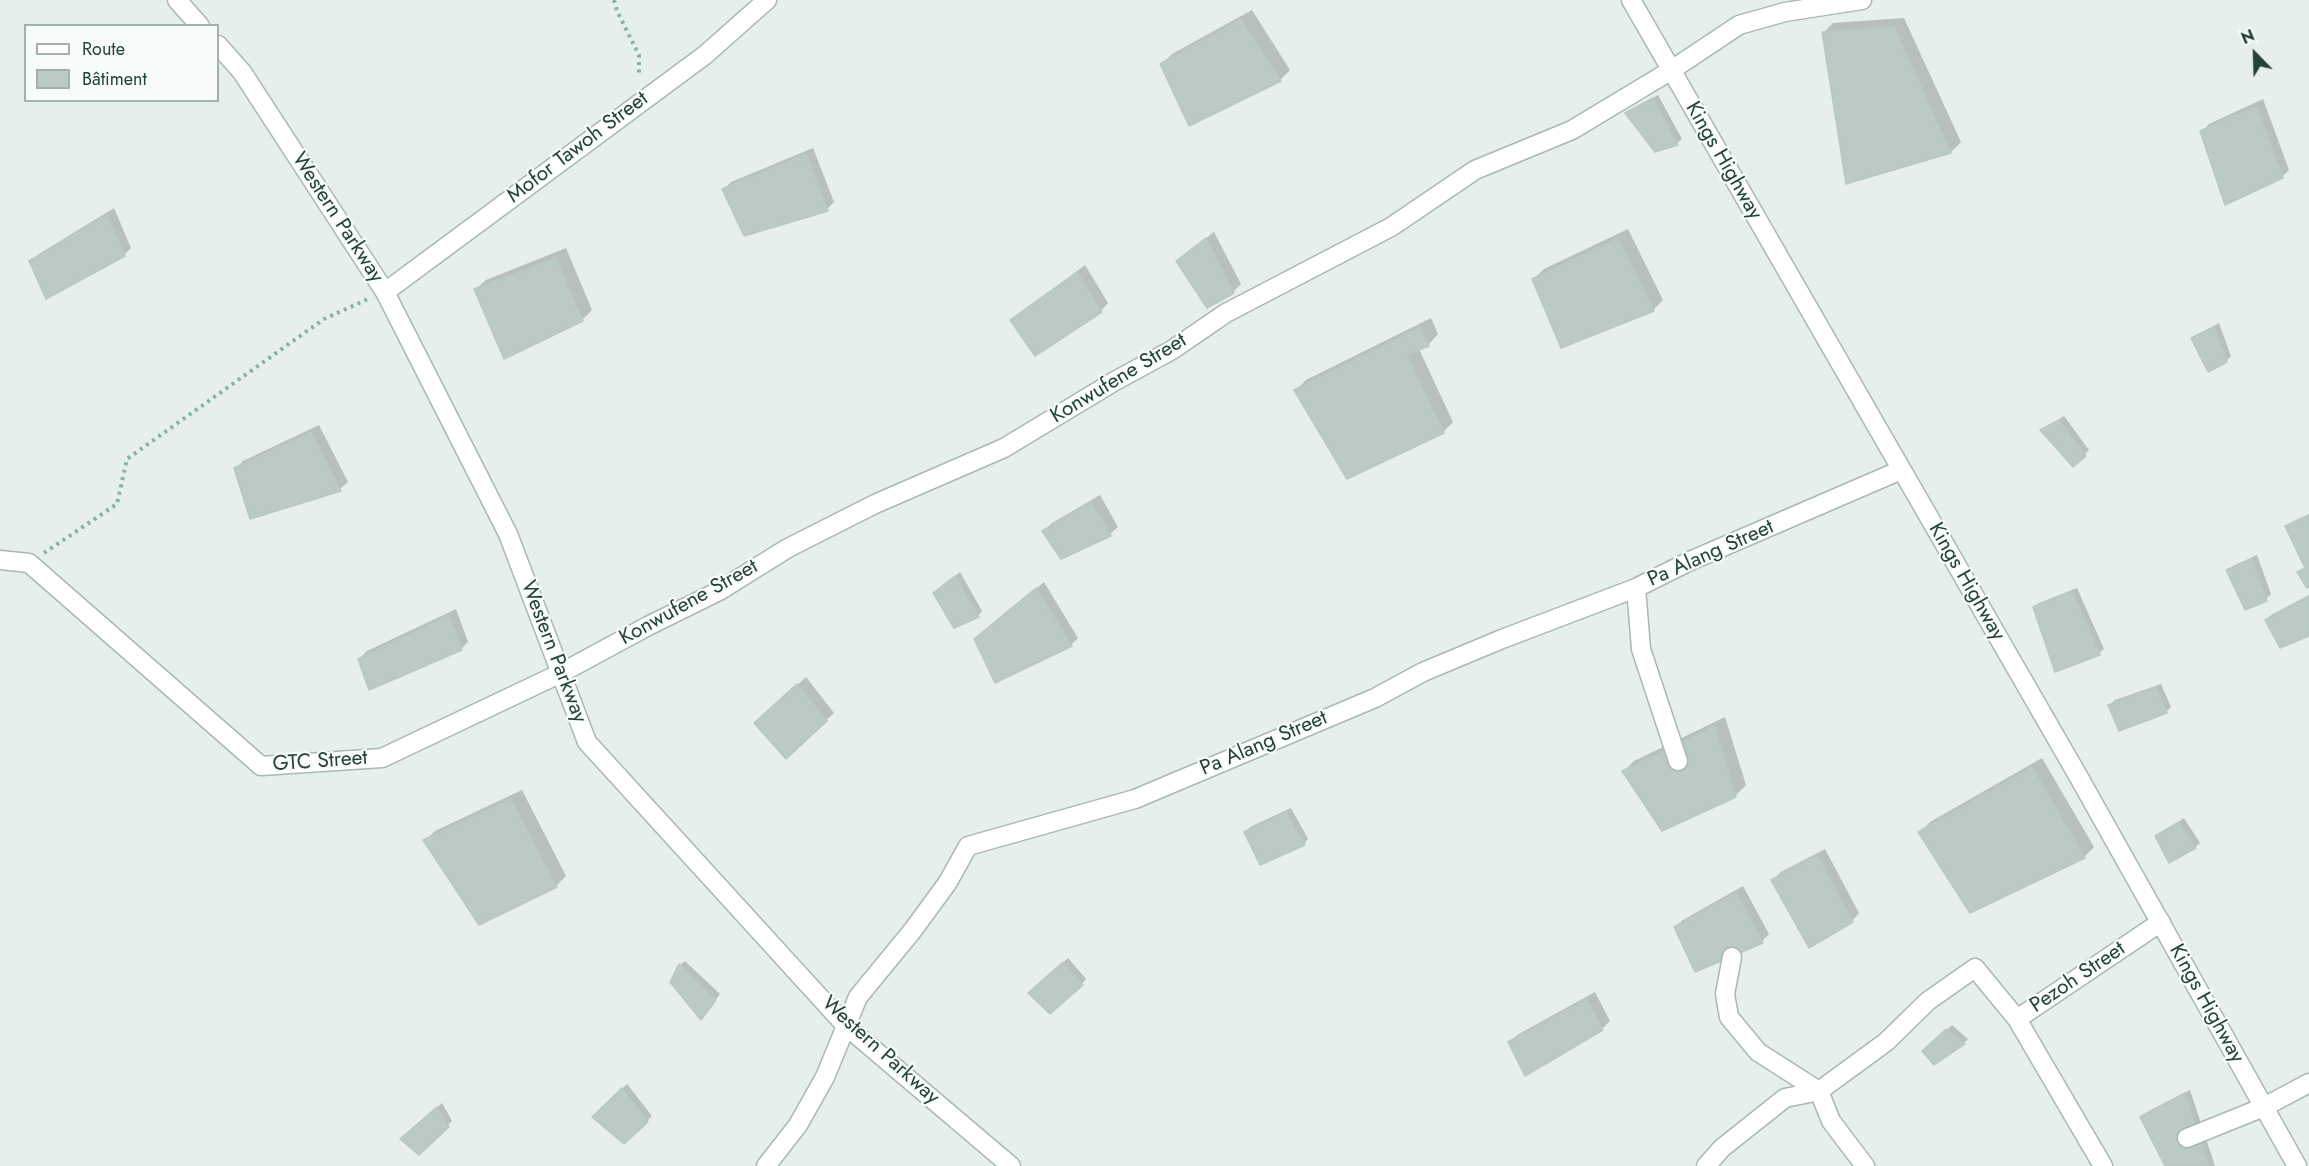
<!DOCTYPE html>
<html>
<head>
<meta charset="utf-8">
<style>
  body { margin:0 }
  #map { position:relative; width:2309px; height:1166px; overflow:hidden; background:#e6efeb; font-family:Jost,sans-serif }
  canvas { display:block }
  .legend { position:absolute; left:24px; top:24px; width:195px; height:78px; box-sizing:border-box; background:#f7fbf9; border:2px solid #a3b1ad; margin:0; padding:8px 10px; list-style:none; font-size:18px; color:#24423a }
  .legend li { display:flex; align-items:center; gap:12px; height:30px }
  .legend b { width:30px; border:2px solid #a3b1ad }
  .north { position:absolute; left:2225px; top:24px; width:60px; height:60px; -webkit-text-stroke:4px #f7fbf9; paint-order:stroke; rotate:337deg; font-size:16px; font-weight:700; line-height:24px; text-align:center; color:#24423a }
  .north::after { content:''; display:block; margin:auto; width:21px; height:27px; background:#24423a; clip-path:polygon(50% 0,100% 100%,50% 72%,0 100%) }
</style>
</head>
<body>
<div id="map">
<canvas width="2309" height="1166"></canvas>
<ul class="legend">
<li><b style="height:8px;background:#fff"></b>Route</li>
<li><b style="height:16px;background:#bbcac4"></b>Bâtiment</li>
</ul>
<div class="north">N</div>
</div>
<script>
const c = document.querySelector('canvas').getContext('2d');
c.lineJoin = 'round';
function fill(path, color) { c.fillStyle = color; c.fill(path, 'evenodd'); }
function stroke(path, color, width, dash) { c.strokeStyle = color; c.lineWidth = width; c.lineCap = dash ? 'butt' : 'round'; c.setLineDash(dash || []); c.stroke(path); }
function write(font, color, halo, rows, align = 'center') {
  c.font = font + ' Jost,sans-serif'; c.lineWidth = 4.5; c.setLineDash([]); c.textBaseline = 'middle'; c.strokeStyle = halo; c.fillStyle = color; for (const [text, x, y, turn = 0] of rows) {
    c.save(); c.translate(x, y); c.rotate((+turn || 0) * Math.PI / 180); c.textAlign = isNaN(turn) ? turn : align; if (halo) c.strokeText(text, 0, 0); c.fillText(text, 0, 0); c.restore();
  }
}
fill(new Path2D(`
  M1252,10L1290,70L1280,80L1162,64L1172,54Z
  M1904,18L1961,142L1951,152L1848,182L1823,33L1833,23Z
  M1658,95L1682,139L1677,143L1627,113Z
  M2263,99L2289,170L2282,177L2202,132L2209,124Z
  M813,148L834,202L827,209L724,189L731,182Z
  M114,208L131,248L124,255L31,261L39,254Z
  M1628,229L1663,300L1653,310L1534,279L1544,269Z
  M1214,232L1241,284L1233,292L1208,306L1178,261Z
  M566,248L592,310L582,320L475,290L486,280Z
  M1085,265L1108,303L1101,311L1012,320Z
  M1431,318L1438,334L1428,345L1419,349L1453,422L1443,432L1296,390L1306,380Z
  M2219,323L2231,356L2226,361L2193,339L2198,334Z
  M2064,416L2089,450L2073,465L2042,430Z
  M319,425L348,482L340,489L251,517L236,469L243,461Z
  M1100,495L1118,527L1110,534L1062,557L1044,531L1052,523Z
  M2309,514V586L2299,572L2306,567L2287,526L2292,522Z
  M2257,555L2271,594L2266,599L2228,571L2233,566Z
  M960,572L982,611L978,616L940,588Z
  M1044,582L1078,638L1071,645L984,631Z
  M2077,588L2104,649L2099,653L2034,607L2039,603Z
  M2309,595V634L2267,620L2271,615Z
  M456,609L468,642L461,649L359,659L367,651Z
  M806,677L834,713L826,720L764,716Z
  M2161,684L2171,707L2166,712L2110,705L2115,700Z
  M1725,717L1746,785L1735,796L1624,771L1634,761Z
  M2042,758L2094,847L2084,857L1920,832L1930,822Z
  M522,790L566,876L556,886L425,841L435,831Z
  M1291,808L1308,839L1304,844L1246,832L1250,827Z
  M2184,818L2200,843L2195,847L2157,837Z
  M1825,849L1859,913L1852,921L1773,880L1781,872Z
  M1743,886L1769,934L1762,941L1675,927L1683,920Z
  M1068,958L1086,979L1082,984L1035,988Z
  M685,961L720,994L706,1013L680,965Z
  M1595,992L1610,1021L1602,1029L1510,1042L1517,1035Z
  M1952,1025L1968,1039L1964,1043L1924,1051Z
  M627,1084L652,1116L624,1143L594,1117Z
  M2190,1090L2215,1166H2166L2142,1117L2147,1112Z
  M442,1103L452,1121L419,1153L407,1134Z`), '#0003');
const building = new Path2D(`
  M1241,19L1281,81L1189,126L1160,64Z
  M1894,27L1951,153L1846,184L1822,32Z
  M1653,98L1678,145L1655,152L1625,113Z
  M2256,106L2283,178L2225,205L2200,131Z
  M806,154L828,211L744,236L722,189Z
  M107,215L125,256L46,299L29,261Z
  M1206,238L1234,293L1207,308L1176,261Z
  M1618,238L1654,311L1561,348L1532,279Z
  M556,258L583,321L504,359L474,289Z
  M1077,272L1102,312L1035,356L1010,320Z
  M1421,327L1429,346L1407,355L1444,433L1347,479L1294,390Z
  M2214,327L2227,362L2208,372L2191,338Z
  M2059,420L2086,456L2073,467L2040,430Z
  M311,432L341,491L250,519L234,468Z
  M1092,502L1111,536L1061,559L1042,531Z
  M2309,515V587L2307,588L2297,572L2305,568L2285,526Z
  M2252,559L2267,601L2245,610L2226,570Z
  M955,576L979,617L954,628L933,593Z
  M1036,588L1072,646L995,683L974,639Z
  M2072,591L2100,655L2055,672L2033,607Z
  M2309,596V636L2280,648L2265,620Z
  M449,615L462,650L369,690L358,659Z
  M797,684L827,721L786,759L754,723Z
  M2156,687L2167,713L2119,731L2108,705Z
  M1715,726L1736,797L1662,831L1622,771Z
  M2032,767L2085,858L1970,913L1918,832Z
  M511,799L557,887L479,925L423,840Z
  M1286,812L1305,845L1260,865L1244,832Z
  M2179,822L2196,848L2169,863L2155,836Z
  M1817,855L1853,922L1809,948L1771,880Z
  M1736,893L1763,943L1695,972L1674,927Z
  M1063,962L1083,985L1050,1014L1028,993Z
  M679,964L716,1000L701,1020L670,982Z
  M1587,999L1603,1030L1525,1076L1508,1042Z
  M1946,1029L1965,1044L1934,1065L1922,1051Z
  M622,1088L648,1122L624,1144L592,1117Z
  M2185,1093L2209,1166H2165L2140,1117Z
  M437,1107L449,1127L419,1155L400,1139Z`);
fill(building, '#bbcac4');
stroke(building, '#b8c9c2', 1.5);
const minor = new Path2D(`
  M177,0L200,26
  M218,45L242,72L385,292L508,534L587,742L846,1026L1011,1166
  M385,292L705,55L767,0
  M0,560L29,563L261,766L382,758L561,673L648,626L719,591L788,548L875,504L1004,448L1115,381L1172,350L1226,313L1391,227L1475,170L1572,130L1670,71L1739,25L1785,12L1862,0
  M1636,588L1641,649L1678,761
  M1732,957L1725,994L1729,1017L1758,1052L1819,1091L1831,1121L1865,1166
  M2187,1138L2264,1107L2309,1083
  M766,1166L798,1125L825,1077L858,997L913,930L948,882L968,846L1135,799L1375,698L1423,672L1502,639L1636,588L1690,561L1901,470
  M1706,1166L1722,1148L1785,1098L1819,1091L1886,1042L1928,1001L1975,968L2017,1019
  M2103,1166L2017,1019L2161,922`);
const tertiary = new Path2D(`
  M1631,0L2077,774L2297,1166`);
stroke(minor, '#a8b8b2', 21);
stroke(tertiary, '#a8b8b2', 21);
stroke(new Path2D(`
  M614,0L617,11L639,55V75
  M44,553L117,504L127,459L324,319L368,299`), '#86b3a5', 4, [3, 4.5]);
stroke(minor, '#fff', 18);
stroke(tertiary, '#fff', 18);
write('21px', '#24423a', '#f7fbf9', [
  ["Mofor Tawoh Street",578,148,-37],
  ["Kings Highway",1723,161,60],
  ["Western Parkway",337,218,57],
  ["Konwufene Street",1119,379,-31],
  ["Pa Alang Street",1711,554,-24],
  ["Kings Highway",1966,582,60],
  ["Konwufene Street",689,603,-29],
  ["Western Parkway",553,652,69],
  ["Pa Alang Street",1264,744,-23],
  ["GTC Street",320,762,-4],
  ["Pezoh Street",2078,978,-34],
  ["Kings Highway",2206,1004,61],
  ["Western Parkway",880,1051,42]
]);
</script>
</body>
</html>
